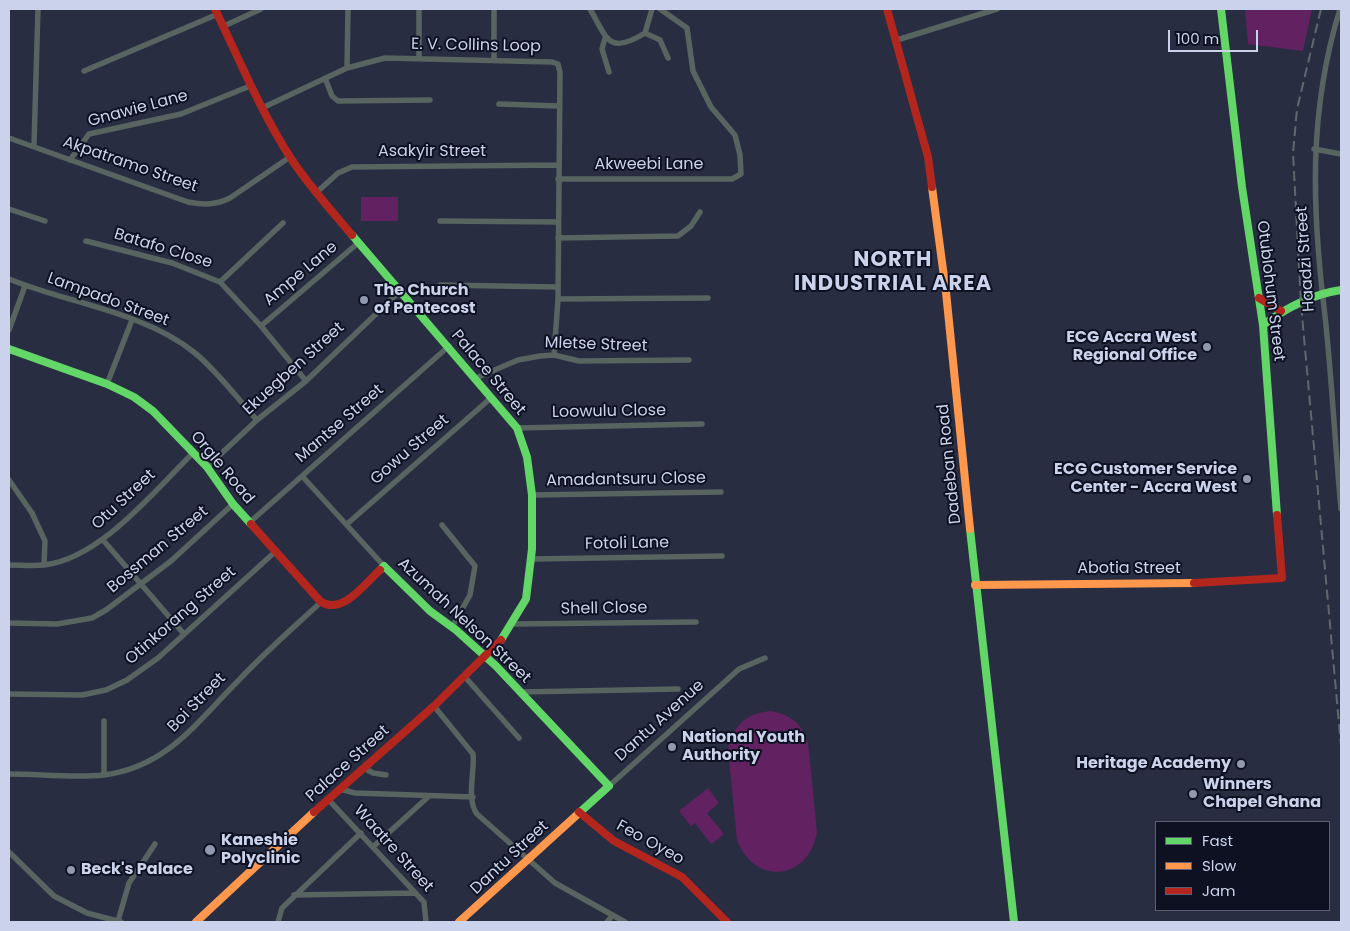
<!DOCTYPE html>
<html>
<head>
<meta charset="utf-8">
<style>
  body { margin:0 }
  #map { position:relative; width:1350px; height:931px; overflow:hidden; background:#282d42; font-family:Poppins,sans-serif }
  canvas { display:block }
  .frame { position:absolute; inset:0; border:10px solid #cad3eb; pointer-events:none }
  .legend { position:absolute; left:1155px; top:821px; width:175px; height:90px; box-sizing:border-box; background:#0d1122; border:1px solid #595f72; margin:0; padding:6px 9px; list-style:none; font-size:15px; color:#cad3eb }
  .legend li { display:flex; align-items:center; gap:10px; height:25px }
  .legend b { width:25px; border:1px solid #595f72 }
  .scale { position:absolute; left:1168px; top:30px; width:90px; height:22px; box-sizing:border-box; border:2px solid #cad3eb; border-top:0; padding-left:6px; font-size:15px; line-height:18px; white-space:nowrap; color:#cad3eb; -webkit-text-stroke:4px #0d1122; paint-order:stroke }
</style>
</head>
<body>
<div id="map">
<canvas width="1350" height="931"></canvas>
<div class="frame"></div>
<ul class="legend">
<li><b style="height:6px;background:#63d668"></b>Fast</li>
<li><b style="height:6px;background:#ff974d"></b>Slow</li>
<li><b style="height:6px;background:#b3261e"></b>Jam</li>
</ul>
<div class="scale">100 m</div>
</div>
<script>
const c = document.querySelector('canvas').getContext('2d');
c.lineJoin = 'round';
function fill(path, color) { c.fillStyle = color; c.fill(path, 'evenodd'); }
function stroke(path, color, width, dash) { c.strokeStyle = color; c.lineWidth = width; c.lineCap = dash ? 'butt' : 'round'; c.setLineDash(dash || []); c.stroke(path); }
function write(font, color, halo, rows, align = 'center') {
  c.font = font + ' Poppins,sans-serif'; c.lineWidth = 4; c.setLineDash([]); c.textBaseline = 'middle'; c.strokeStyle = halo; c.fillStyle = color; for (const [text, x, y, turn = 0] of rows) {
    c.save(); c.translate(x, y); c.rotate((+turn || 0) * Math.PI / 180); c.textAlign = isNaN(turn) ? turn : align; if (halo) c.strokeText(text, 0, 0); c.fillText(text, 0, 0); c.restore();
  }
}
fill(new Path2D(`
  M1245,9H1312L1303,51L1248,44Z
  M361,197H398V221H361Z
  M771,711C791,715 801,723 808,742L817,832C809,881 754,886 737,840L728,749C733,725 747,713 771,711Z
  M708,788L719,803L707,813L724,834L711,844L695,823L691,826L679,811Z`), '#622161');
stroke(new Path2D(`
  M494,9V59
  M590,9C607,38 608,56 645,33L652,9
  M1340,9C1308,112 1312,210 1325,316C1332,380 1335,445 1341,509
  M224,26L261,9
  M645,33L660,40L668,58
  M605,38L602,49L609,72
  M897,40L997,9
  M419,57V9
  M347,68L348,9
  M84,71L218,14
  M325,78L332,96L338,101L430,100
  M499,104L559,106
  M262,108L347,68L385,58L552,62L558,64L560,72L558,299L554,355
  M9,138L188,202C204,205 216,205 230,198L290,157
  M34,145L38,9
  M1314,149L1341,154
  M70,160L89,134L181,114L250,86
  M558,179H732L741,174L740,155L735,135L711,107L693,71L687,28L660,9
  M316,193L338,173L352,167L558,165
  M9,209L45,221
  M440,221L558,222
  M558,238L678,236L691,226L700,212
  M86,241L172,263L220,282L261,326L306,381
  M9,279C67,303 145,312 195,353C218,372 237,398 257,420
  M220,282L283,223
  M440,285L558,287
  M558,299L708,298
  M261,326L358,243
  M9,330L25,286
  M476,378L518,360L540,356L554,355L579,361L689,360
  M107,384L132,320
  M517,428L702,424
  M207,467L257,420L306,381L400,291
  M302,476L384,566
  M9,480L32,513L45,541L44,565
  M532,495L721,492
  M250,522L449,346
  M347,524L492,397
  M442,525L475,566L470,595L452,627
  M103,540L184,634
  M532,559L722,556
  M9,565C20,565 32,566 44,565C100,559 154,491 193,453
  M9,623L57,624L92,618L106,610L171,561L233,504
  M513,624L696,622
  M465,677L519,738
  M521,692L678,689
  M9,694L82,695L106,690L127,680L158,658L276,551
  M434,706L473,754C475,771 466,800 477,814L555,883L625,922
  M104,721V775
  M364,768L373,773L386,775
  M9,774C39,774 74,778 104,775C167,767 197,722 238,681C264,653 293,628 321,602
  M609,786L739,669L765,658
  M340,789L355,793L473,797
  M328,799L424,902L426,922
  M374,846L428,797
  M9,852L54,896L87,913L121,922
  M294,895L415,893
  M118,921L129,883L155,844
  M278,922L282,908L361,833
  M607,922L612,916`), '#576460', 5.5);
stroke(new Path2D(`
  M1221,9L1242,187L1263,325L1277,515
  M352,235L517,428L527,457L532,495V549L526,599L501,640
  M1263,325C1286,308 1313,294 1341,290
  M9,349L107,384L134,397L153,411L207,467L233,504L251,524
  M970,529L1014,922
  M380,570L384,566L430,611L456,630L496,666L609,786L579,813`), '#63d668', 8);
stroke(new Path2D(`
  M932,187L946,292L970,529
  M975,585L1194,583
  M196,922L314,812
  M459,922L579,813`), '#ff974d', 8);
stroke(new Path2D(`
  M215,9C239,59 260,110 290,157C308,185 331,210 352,235
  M887,9L928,157L932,187
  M1259,298L1281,311
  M251,524L321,602C343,615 364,584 380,570
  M1194,583L1282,578L1277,515
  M314,812L434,706L501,640
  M579,812L614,841L682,877L727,922`), '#b3261e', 8);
stroke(new Path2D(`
  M1321,9L1297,109L1293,153L1301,304L1341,746`), '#5f686b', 2, [10, 5]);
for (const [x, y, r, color] of [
  [364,300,5,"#9199b0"],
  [1207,347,5,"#9199b0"],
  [1247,479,5,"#9199b0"],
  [672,747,5,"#9199b0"],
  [1241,764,5,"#9199b0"],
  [1193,794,5,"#9199b0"],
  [210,850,6,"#9199b0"],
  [71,870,5,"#9199b0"]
]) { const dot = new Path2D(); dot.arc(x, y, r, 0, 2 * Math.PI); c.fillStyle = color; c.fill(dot); stroke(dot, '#0d1122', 2); }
write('16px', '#cad3eb', '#0d1122', [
  ["E. V. Collins Loop",476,46,1],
  ["Gnawie Lane",138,109,-15],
  ["Asakyir Street",432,152],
  ["Akpatramo Street",130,165,19],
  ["Akweebi Lane",649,165],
  ["Batafo Close",163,249,17],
  ["Haadzi Street",1306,259,-94],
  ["Ampe Lane",301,274,-40],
  ["Otublohum Street",1270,291,83],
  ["Lampado Street",108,300,20],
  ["Mletse Street",596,345,2],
  ["Ekuegben Street",294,369,-42],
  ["Palace Street",488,373,50],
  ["Loowulu Close",609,412,-1],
  ["Mantse Street",340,424,-41],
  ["Gowu Street",410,450,-41],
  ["Dadeban Road",950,464,-96],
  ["Orgle Road",222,468,50],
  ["Amadantsuru Close",626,480,-1],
  ["Otu Street",124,500,-43],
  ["Fotoli Lane",627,544,-1],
  ["Bossman Street",158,550,-40],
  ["Abotia Street",1129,569],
  ["Shell Close",604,609,-1],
  ["Otinkorang Street",181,616,-41],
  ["Azumah Nelson Street",464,621,43],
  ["Boi Street",197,703,-46],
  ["Dantu Avenue",660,721,-42],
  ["Palace Street",348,764,-42],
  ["Feo Oyeo",650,843,29],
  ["Waatre Street",393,849,48],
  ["Dantu Street",510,858,-43]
]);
write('bold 16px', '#cad3eb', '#0d1122', [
  ["The Church",374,291],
  ["of Pentecost",374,309],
  ["ECG Accra West",1197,338,"right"],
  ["Regional Office",1197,356,"right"],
  ["ECG Customer Service",1237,470,"right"],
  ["Center - Accra West",1237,488,"right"],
  ["National Youth",682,738],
  ["Authority",682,756],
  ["Heritage Academy",1231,764,"right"],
  ["Winners",1203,785],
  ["Chapel Ghana",1203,803],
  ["Kaneshie",221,841],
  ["Polyclinic",221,859],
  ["Beck's Palace",81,870]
], 'left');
c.letterSpacing = '1px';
write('bold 21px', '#cad3eb', '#0d1122', [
  ["NORTH",893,261],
  ["INDUSTRIAL AREA",893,285]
]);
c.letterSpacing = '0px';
</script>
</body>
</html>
